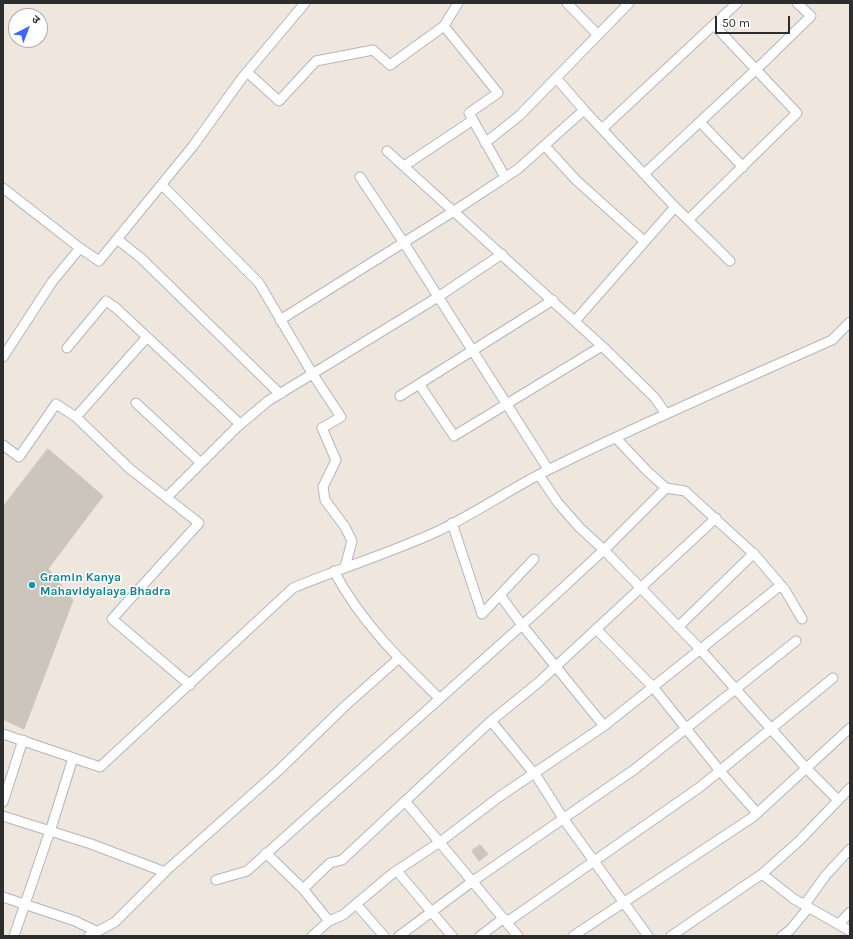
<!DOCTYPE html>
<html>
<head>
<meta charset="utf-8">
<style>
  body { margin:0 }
  #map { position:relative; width:853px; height:939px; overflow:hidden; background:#efe7de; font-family:Karla,"Noto Sans Devanagari",sans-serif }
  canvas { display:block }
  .frame { position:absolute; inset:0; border:4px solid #2d2d2d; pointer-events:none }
  .north { position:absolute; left:8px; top:8px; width:40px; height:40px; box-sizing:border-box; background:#fff; border:1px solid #ababab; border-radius:50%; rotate:42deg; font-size:11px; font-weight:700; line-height:16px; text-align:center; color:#2d2d2d }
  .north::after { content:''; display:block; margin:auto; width:14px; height:18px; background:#3b69ff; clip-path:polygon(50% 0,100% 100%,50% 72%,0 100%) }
  .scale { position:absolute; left:715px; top:16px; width:75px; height:18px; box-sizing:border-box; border:2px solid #2d2d2d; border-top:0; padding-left:5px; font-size:12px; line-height:14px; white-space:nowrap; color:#2d2d2d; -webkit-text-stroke:3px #fff; paint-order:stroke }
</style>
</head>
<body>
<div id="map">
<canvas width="853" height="939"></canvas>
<div class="frame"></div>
<div class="north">उ</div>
<div class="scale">50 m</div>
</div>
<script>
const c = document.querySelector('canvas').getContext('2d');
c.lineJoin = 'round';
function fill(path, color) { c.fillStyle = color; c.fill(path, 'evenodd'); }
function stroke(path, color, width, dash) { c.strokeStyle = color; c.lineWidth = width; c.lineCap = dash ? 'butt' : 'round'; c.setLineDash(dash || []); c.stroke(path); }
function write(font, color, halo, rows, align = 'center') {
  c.font = font + ' Karla,sans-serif'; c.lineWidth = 3; c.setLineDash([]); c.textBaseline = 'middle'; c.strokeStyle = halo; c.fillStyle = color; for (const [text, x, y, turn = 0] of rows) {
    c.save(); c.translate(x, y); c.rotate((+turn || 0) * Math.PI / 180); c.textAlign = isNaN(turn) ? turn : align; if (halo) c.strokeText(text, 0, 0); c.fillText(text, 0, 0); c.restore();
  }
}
const building = new Path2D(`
  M48,449L103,496L48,569L73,600L24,729L3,719V507Z
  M480,845L488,854L479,861L472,851Z`);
fill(building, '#cbc5bc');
stroke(building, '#cbc3b7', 1);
const minor = new Path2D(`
  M458,3L444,26L498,93L469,113L505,177
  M567,3L598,35
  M247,72L279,101L316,61L373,50L390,65L444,26
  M557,79L584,110L675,207L730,261
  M700,122L743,167
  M602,129L737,3
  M485,143L519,116L629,3
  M545,146L576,180L644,241
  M387,151L602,346L655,398L666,414
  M404,166L473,120
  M644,174L764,62L811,16L797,3
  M360,177L404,243L548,469
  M162,185L259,283L312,373L341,417L322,428L336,460L323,487L325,500L345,527L352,541L345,567
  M3,188L80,248
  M688,220L797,113L714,25
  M117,239L142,259L280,394
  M280,320L454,211L518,169L584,110
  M575,321L675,207
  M67,348L106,301L116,308L240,424
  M3,357L52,282L80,248L99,261L193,146L242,78L305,3
  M419,384L454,436L602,346
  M400,396L553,300
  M136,403L201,463
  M76,417L147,337
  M616,438L647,471L666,488L685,491L755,555L785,590L802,619
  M3,445L19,457L56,404L76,417L130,469L199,523L112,619L190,685
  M539,475L558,503L580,528L604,550L700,649L806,768L838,800
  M167,497L236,428L268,401L438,297L502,254
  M452,523L482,614L534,559
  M334,571C360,621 399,659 439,698
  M500,595L522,625L604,726
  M678,627L754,553
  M596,629L653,687L720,771L757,813
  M491,721L537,777L565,821L648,936
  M3,734L100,767L293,588C341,568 390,553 436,532C475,514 511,488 550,469C642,423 738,382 832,340L850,322
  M405,801L518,936
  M3,802L23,740
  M3,816L91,844L165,872
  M266,853L303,889L329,921
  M397,871L452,936
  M762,874L794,899L850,931
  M216,880L247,871L540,609L607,547L666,488
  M303,889L330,863L342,860L491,721L539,682L716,518
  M3,897L75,921L96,931
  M356,904L384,936
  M805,904L826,875L850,849
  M507,922L700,787L833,678
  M839,924L850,912
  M14,936L53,822L73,758
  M89,936L115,922L168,869L277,772L345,706L398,659
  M312,936L329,921L343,915L393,873L440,842L499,797L604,726L781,585
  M399,936L473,881L635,769L796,641
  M480,936L504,918
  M573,936L753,817L850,728
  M671,936L762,874L798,842L850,788
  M782,936L790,930L809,907`);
stroke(minor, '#b2b5c1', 11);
stroke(minor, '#fff', 9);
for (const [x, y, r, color] of [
  [32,585,4,"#0f9aa8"]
]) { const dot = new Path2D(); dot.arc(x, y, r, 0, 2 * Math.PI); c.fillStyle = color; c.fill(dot); stroke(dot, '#fff', 1.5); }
write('bold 12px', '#0d838f', '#fff', [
  ["Gramin Kanya",40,578],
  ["Mahavidyalaya Bhadra",40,592]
], 'left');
</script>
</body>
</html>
